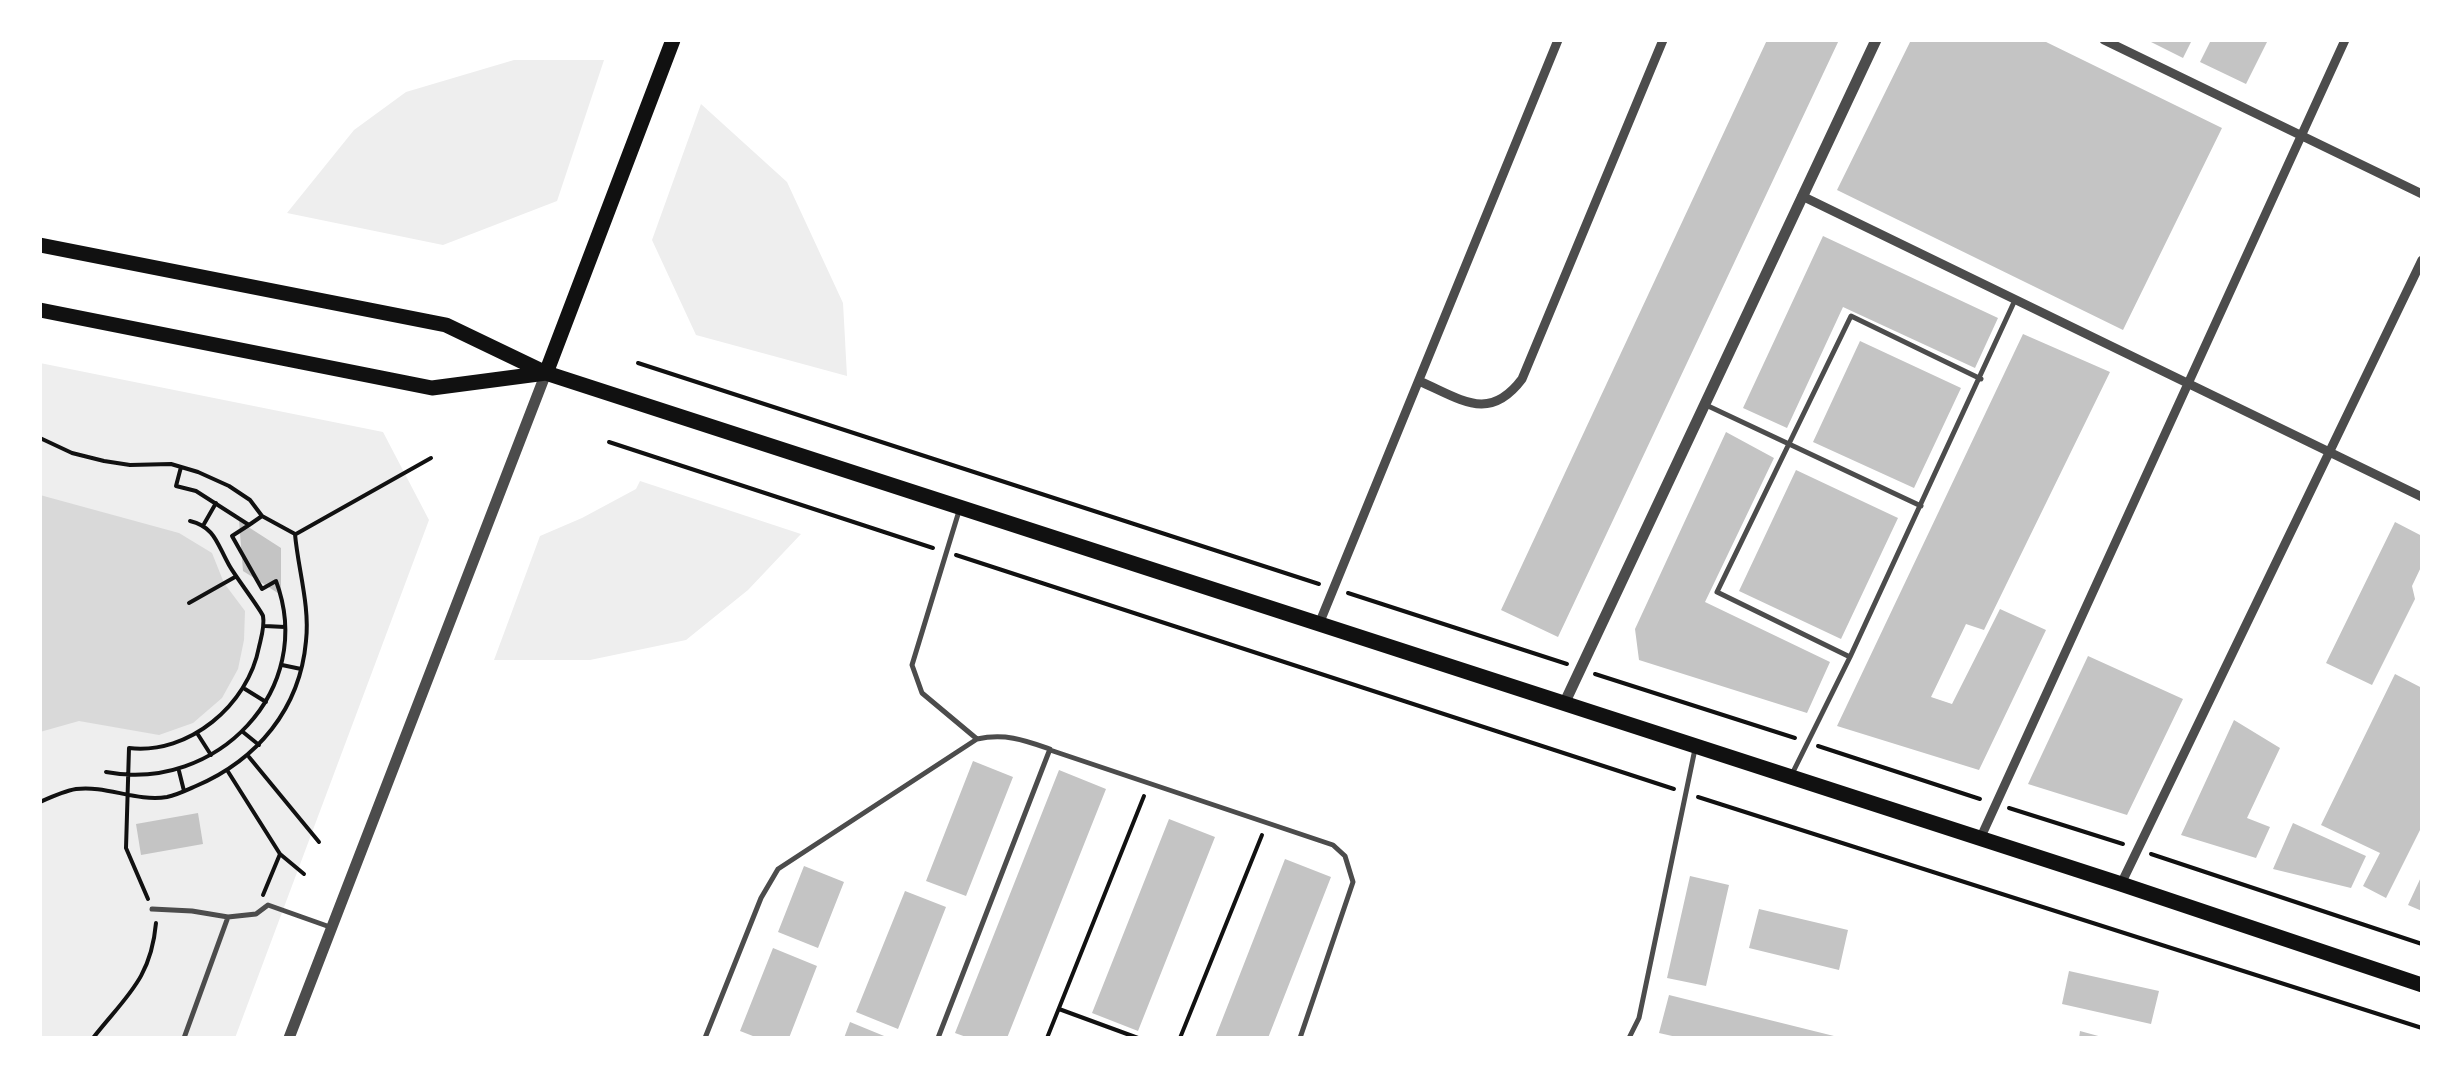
<!DOCTYPE html>
<html>
<head>
<meta charset="utf-8">
<style>
  body { margin:0 }
  #map { position:relative; width:2462px; height:1078px; overflow:hidden; background:#fff; font-family:Inter,sans-serif }
  canvas { display:block }
  .frame { position:absolute; inset:0; border:42px solid #fff; pointer-events:none }
</style>
</head>
<body>
<div id="map">
<canvas width="2462" height="1078"></canvas>
<div class="frame"></div>
</div>
<script>
const c = document.querySelector('canvas').getContext('2d');
c.lineJoin = 'round';
function fill(path, color) { c.fillStyle = color; c.fill(path, 'evenodd'); }
function stroke(path, color, width, dash) { c.strokeStyle = color; c.lineWidth = width; c.lineCap = dash ? 'butt' : 'round'; c.setLineDash(dash || []); c.stroke(path); }
fill(new Path2D(`
  M514,60H604L557,201L443,245L287,213L354,130L406,92Z
  M701,104L787,182L843,303L847,376L696,335L652,240Z
  M40,363L383,432L429,520L235,1038H40Z
  M640,481L801,534L748,590L686,640L590,660H494L540,536L582,518L636,489Z`), '#eee');
fill(new Path2D(`
  M40,495L179,533L212,553L224,583L245,611L244,640L238,669L222,698L193,723L159,735L79,721L40,732Z`), '#d9d9d9');
fill(new Path2D(`
  M1767,40H1839L1558,637L1501,610Z
  M1911,40H2042L2222,128L2123,330L1837,190Z
  M2147,40H2192L2183,58Z
  M2211,40H2268L2246,84L2200,62Z
  M1823,236L1998,318L1975,368L1843,307L1787,428L1743,408Z
  M2023,334L2110,372L1984,630L1966,624L1931,697L1952,704L2000,609L2046,630L1979,770L1837,726Z
  M1860,341L1961,388L1914,488L1813,442Z
  M1726,432L1774,458L1705,602L1830,662L1807,713L1639,660L1635,629Z
  M1796,470L1898,518L1841,639L1739,591Z
  M239,521L281,548V595L243,571Z
  M2395,522L2422,536V565L2412,586L2415,599L2372,685L2326,663Z
  M2088,656L2183,699L2127,815L2028,784Z
  M2395,674L2422,688V826L2386,898L2363,886L2380,853L2321,825Z
  M2234,720L2280,748L2247,818L2270,827L2256,858L2181,835Z
  M973,761L1013,777L966,896L926,881Z
  M1059,770L1106,789L1007,1038H969L955,1033Z
  M198,813L203,844L141,855L136,824Z
  M1169,819L1215,837L1138,1031L1092,1013Z
  M2293,823L2366,856L2351,888L2273,869Z
  M1285,859L1331,877L1268,1038H1215Z
  M804,866L844,882L818,948L778,932Z
  M2422,875V911L2408,905Z
  M1690,876L1729,885L1706,986L1667,978Z
  M905,891L946,907L898,1029L856,1012Z
  M1759,909L1848,930L1839,970L1749,948Z
  M773,948L817,966L789,1038H758L740,1031Z
  M2069,971L2159,991L2151,1024L2062,1004Z
  M1669,995L1838,1037V1038H1681L1659,1033Z
  M850,1022L889,1038H844Z
  M2080,1031L2102,1037V1038H2079Z`), '#c4c4c4');
stroke(new Path2D(`
  M638,363L1319,584
  M40,438L72,453L104,461L130,465L171,464L198,472L229,486L250,500L262,516L295,534C298,569 310,606 306,641C300,709 257,760 196,786C187,790 177,795 167,797C136,802 106,785 76,789C64,791 51,797 40,802
  M609,442L933,548
  M181,467L176,486L196,491L249,525L262,516
  M204,524L216,503
  M296,534L431,458
  M956,555L1674,789
  M1348,593L1567,664
  M189,603L235,577
  M265,626L285,627
  M282,665L301,669
  M1595,674L1795,738
  M245,689L266,702
  M243,732L259,745
  M197,733L211,755
  M1818,746L1980,799
  M249,757L319,842
  M227,770L280,854L304,874
  M179,771L184,791
  M106,772C216,793 317,690 276,581L262,589L232,536L249,525
  M1698,797L2422,1028
  M2009,808L2123,844
  M2151,854L2422,944
  M263,895L280,854
  M148,899L126,848L129,748C189,755 248,705 259,647C261,638 265,626 263,616C261,610 235,576 229,565C217,544 215,527 190,521
  M1059,1009L1138,1038
  M40,1036V1038
  M93,1038C126,996 151,979 156,923
  M1047,1038L1144,796
  M1180,1038L1262,835`), '#111', 4);
stroke(new Path2D(`
  M1706,405L1921,506
  M959,511L912,665L922,693L977,739
  M1850,657L1717,592L1851,316L1981,379
  M1050,750L1333,845L1345,856L1353,882L1300,1038
  M1793,772L1850,657L2015,300
  M152,909L192,911L228,917
  M184,1038L228,917L256,914L268,905L330,927
  M705,1038L761,898L778,869L977,739C1005,733 1024,740 1050,749L938,1038
  M1629,1038L1639,1018L1695,749`), '#4c4c4c', 5);
stroke(new Path2D(`
  M2104,40L2422,194
  M1802,196L2422,497
  M1419,381C1461,399 1489,423 1522,379L1663,40
  M1319,624L1558,40
  M1980,839L2345,40
  M2121,884L2422,260`), '#4c4c4c', 9);
stroke(new Path2D(`
  M1564,704L1876,40
  M289,1038L546,373`), '#4c4c4c', 11);
stroke(new Path2D(`
  M40,245L446,325L546,373L2121,884L2422,985
  M40,310L432,388L546,373
  M546,373L673,40`), '#111', 15);
</script>
</body>
</html>
